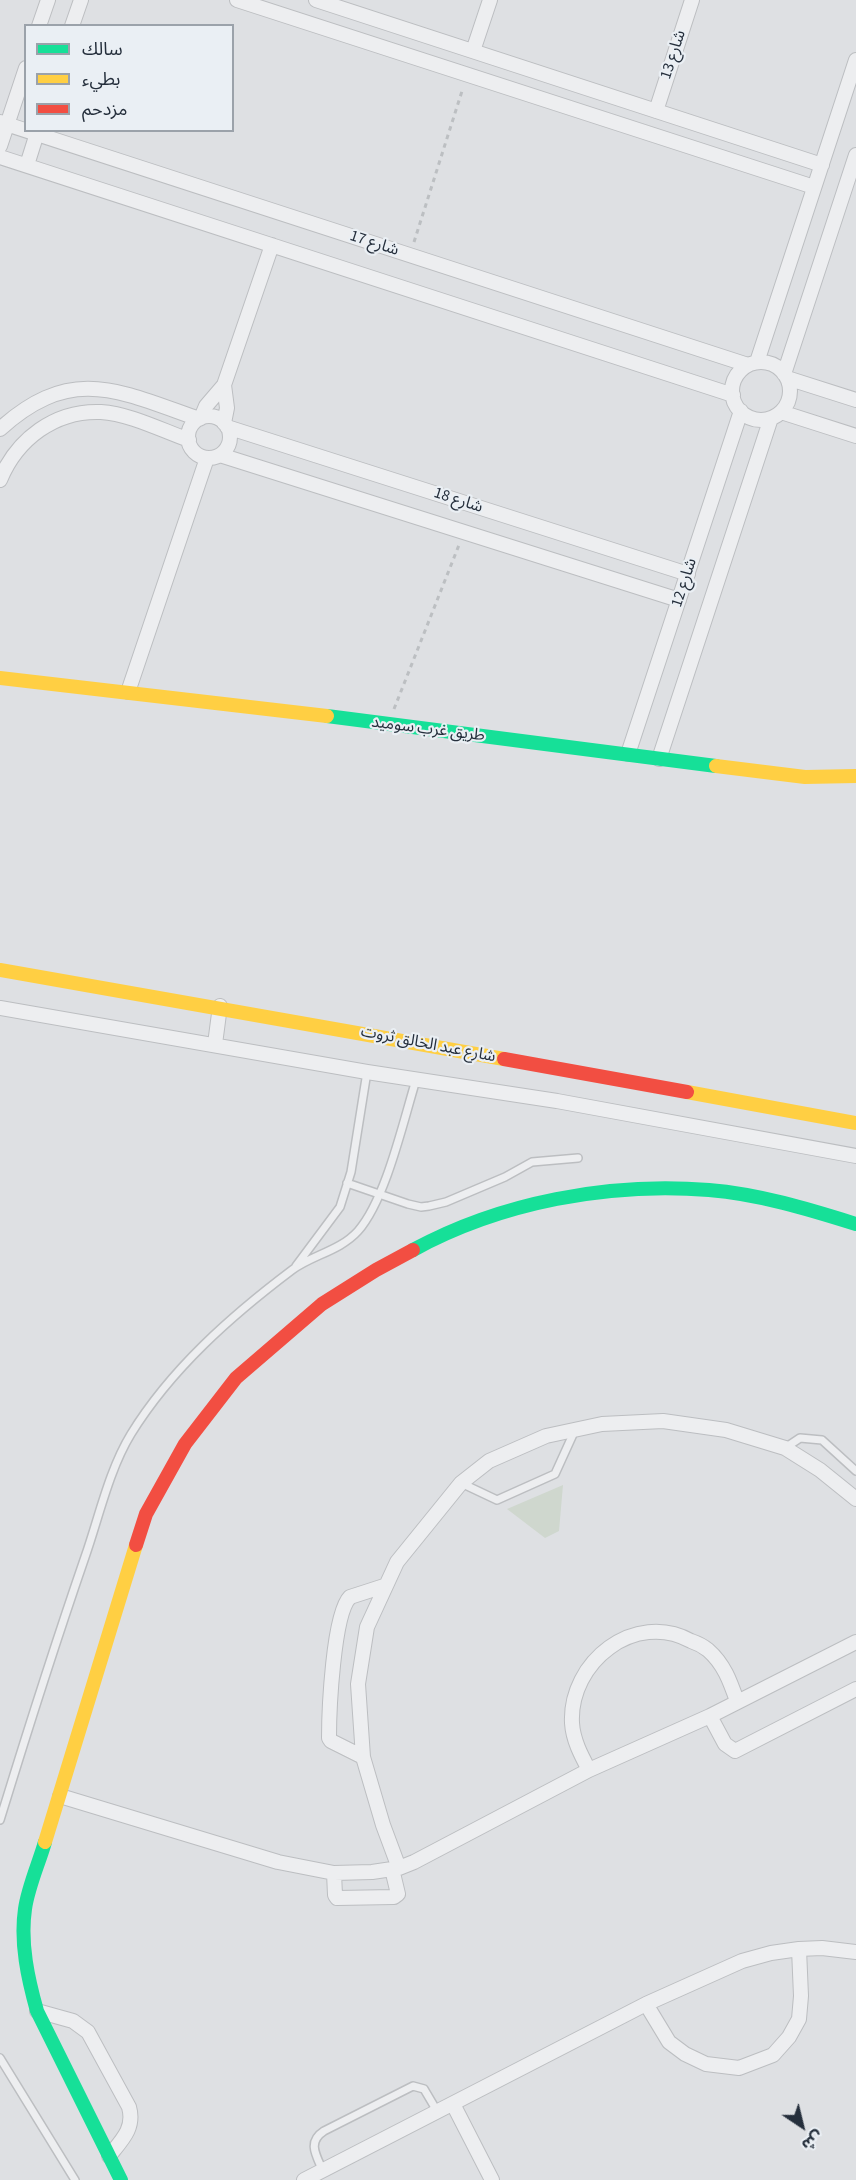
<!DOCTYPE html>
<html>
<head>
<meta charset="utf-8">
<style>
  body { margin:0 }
  #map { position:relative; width:856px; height:2180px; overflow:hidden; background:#dee0e3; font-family:"Source Sans 3","Noto Sans Arabic",sans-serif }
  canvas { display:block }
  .legend { position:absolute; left:24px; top:24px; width:210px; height:108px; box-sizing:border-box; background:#eaeff4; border:2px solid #9ba2aa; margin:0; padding:8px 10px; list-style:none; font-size:18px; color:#252f3c }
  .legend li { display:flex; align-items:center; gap:12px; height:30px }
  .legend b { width:30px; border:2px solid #9ba2aa }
  .north { position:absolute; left:772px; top:2096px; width:60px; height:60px; -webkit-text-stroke:4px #eaeff4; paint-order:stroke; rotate:145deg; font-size:16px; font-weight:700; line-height:24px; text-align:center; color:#252f3c }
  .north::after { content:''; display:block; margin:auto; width:21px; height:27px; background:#252f3c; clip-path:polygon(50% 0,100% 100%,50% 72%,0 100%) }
</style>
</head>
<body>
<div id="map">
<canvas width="856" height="2180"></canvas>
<ul class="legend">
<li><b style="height:8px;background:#16e098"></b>سالك</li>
<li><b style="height:8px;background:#ffcf43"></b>بطيء</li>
<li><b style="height:8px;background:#f24e42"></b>مزدحم</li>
</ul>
<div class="north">ش</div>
</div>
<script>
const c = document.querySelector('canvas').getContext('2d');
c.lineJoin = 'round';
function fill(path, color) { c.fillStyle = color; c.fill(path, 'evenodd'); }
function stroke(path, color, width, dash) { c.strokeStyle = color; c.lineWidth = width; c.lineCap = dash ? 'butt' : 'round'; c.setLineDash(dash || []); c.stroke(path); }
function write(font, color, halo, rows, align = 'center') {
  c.font = font + ' "Source Sans 3","Noto Sans Arabic",sans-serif'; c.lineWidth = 4.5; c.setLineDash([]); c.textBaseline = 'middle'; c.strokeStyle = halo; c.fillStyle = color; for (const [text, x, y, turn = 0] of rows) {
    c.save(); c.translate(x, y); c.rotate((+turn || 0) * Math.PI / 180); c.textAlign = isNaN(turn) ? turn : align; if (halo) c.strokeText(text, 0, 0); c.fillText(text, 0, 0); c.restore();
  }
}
fill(new Path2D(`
  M563,1485L559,1531L545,1538L507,1509Z`), '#cfd7ce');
const lane = new Path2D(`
  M347,1183L408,1204L421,1207L429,1206L446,1202L505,1177L532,1162L578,1158
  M296,1266L340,1207L351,1172L367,1072
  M785,1448L800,1438L822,1440L856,1471
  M461,1483L497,1500L555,1474L575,1430
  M0,1820C27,1732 55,1644 85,1557C99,1517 109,1470 131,1434C171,1369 231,1316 292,1270C312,1255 340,1251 358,1231C386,1199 403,1122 416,1080
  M0,2058L75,2180
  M323,2171C316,2155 307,2142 324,2131L413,2086L424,2089L437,2111`);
const street = new Path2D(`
  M237,0L814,187
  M316,0L822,165
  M39,26L48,0
  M72,26L81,0
  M473,51L490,0
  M656,111L692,0
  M0,122L748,365
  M0,146L26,68
  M0,157L733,395
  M27,165L38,130
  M757,362L856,60
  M732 391a29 29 0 1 1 58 0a29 29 0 1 1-58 0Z
  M784,374L856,155
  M787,378L856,400
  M781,412L856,436
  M188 437a21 21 0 1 1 42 0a21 21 0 1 1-42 0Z
  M201,418L206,406L224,385L272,245
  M224,423L227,408L224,385
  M227,427L688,574
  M0,429C72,364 119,391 199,419
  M220,455L679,600
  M0,480C17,439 55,410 101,412C130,414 161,430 189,440
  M128,692L207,458
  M628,754L741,411
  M659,759L771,418
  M0,1008L367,1072L557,1101L856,1156
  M215,1044L220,1006
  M710,1716L725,1744L735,1751L856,1689
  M363,1757L331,1741L329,1738C329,1712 333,1614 350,1597L384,1586
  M589,1770C581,1755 573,1740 572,1723C569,1662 635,1610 691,1641C697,1643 703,1646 708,1650C724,1664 730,1681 737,1701
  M60,1796L278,1862L334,1873L372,1872L399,1868L414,1862L589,1770L710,1716L856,1642
  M399,1868L383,1825L363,1757L358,1684L367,1627L397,1562L461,1483L489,1461L546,1436L602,1424L663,1421L726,1430L785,1448L820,1470L856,1499
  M334,1873L335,1895L337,1898L394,1897L398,1894L392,1869
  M646,2004L669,2042L685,2054L706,2064L739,2068L773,2055L789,2037L799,2019L801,1996L799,1949
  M37,2011L73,2021L88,2032L129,2107C135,2128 122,2140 109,2156
  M453,2104L492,2180
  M304,2180L646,2004L742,1961L771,1953L799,1949L822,1948L856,1952`);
stroke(lane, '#bcbec1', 10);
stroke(street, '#bcbec1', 16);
stroke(new Path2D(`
  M414,242L463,88
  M394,709L459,545`), '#bcbfc2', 3, [4.5, 4.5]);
stroke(lane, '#edeef0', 7);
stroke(street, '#edeef0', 14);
stroke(new Path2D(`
  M327,716L716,766
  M413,1250C501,1202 609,1182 709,1190C759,1194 808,1209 856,1224
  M45,1842C39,1863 28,1887 25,1909C20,1943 28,1979 37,2011L121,2180`), '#16e098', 14);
stroke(new Path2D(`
  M0,678L327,716
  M716,766L805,777L856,776
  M0,970L504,1059
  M687,1092L856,1123
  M45,1842L136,1545`), '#ffcf43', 14);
stroke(new Path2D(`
  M504,1059L687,1092
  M136,1545L146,1514L185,1444L236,1378L322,1304L376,1270L413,1250`), '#f24e42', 14);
write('16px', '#252f3c', '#eaeff4', [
  ["شارع 13",674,55,-72],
  ["شارع 17",374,244,18],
  ["شارع 18",458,501,18],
  ["شارع 12",685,583,-72],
  ["طريق غرب سوميد",428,730,7],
  ["شارع عبد الخالق ثروت",428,1045,11]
]);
</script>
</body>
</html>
